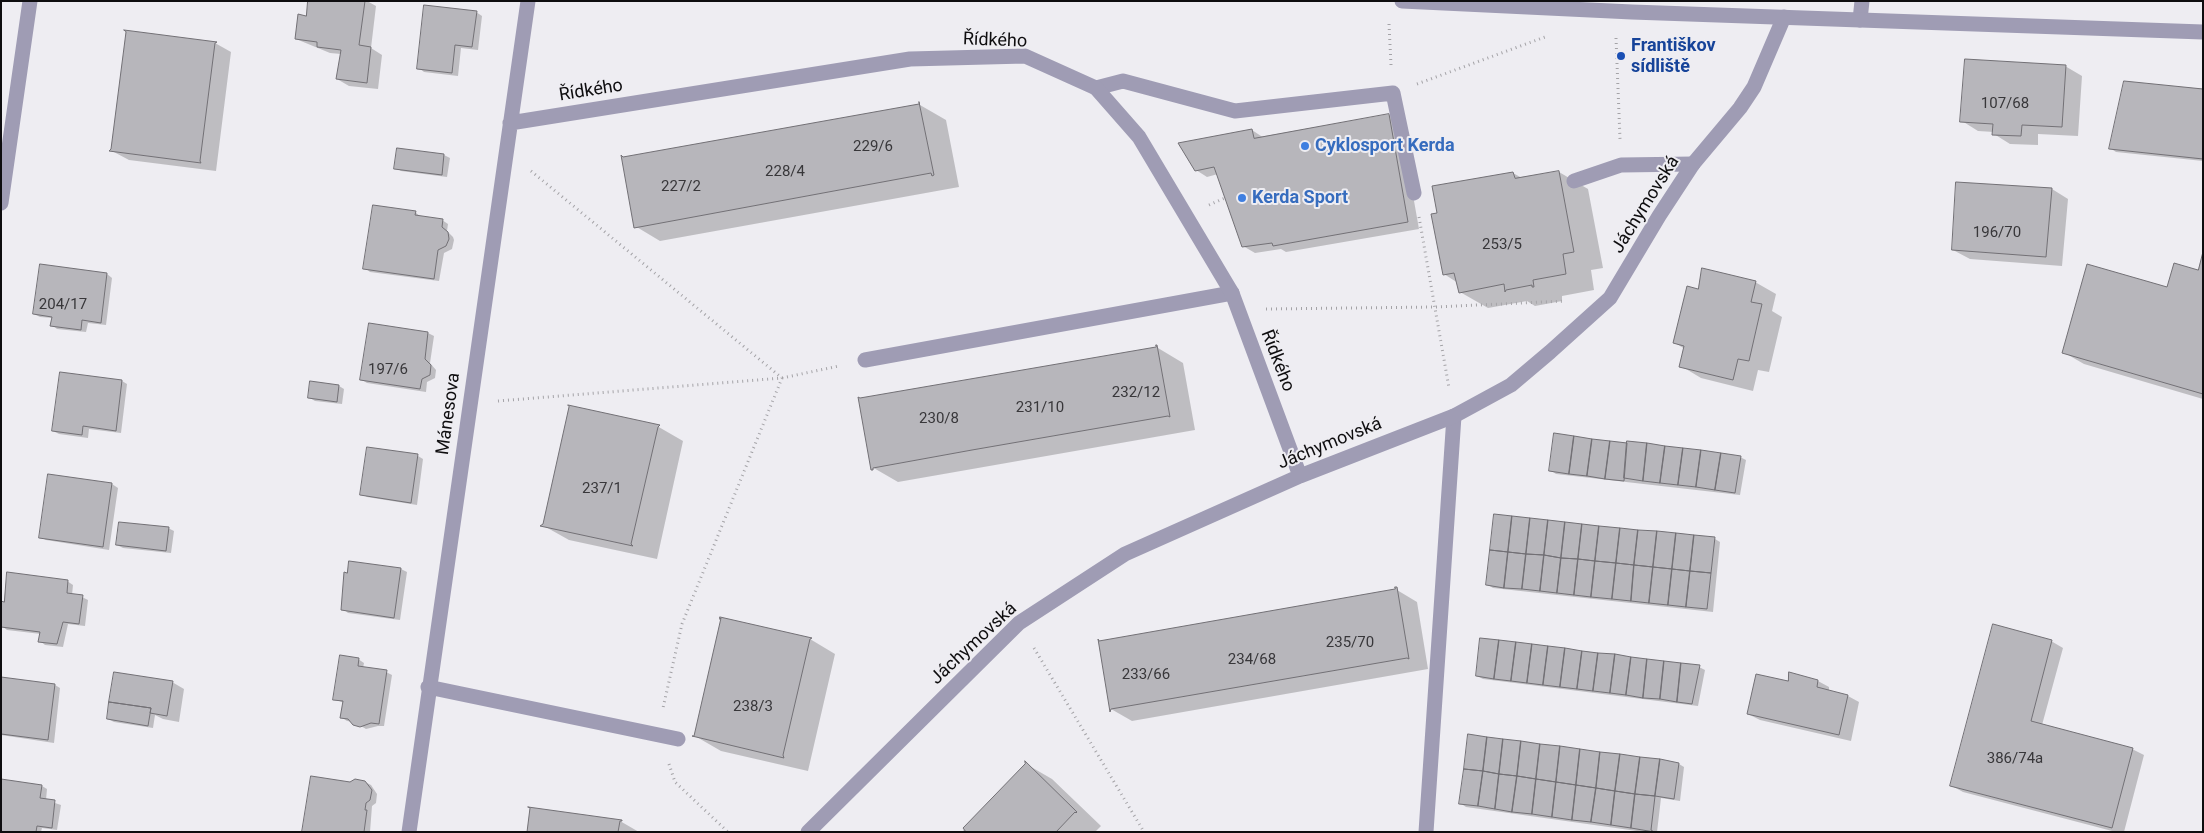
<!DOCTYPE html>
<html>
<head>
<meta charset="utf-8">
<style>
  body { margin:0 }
  #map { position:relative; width:2204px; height:833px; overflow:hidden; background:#eeedf2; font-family:Roboto,sans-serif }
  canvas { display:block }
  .frame { position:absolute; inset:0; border:2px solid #0e0d0f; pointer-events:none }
</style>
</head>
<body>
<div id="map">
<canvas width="2204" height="833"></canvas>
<div class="frame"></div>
</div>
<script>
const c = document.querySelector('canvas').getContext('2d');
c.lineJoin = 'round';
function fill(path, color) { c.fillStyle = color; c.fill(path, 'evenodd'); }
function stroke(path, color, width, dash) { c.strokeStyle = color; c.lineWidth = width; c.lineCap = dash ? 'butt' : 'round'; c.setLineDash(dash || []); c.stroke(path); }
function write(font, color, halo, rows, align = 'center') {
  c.font = font + ' Roboto,sans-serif'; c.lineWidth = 4; c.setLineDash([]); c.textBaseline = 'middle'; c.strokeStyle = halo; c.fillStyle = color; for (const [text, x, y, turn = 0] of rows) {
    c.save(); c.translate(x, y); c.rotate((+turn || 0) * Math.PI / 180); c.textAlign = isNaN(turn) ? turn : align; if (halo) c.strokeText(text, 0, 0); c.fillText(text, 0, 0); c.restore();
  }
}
fill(new Path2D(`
  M309,1H367L376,6L371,48L382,55L378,89L349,86L337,79L341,54L330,53L296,39L307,17Z
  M476,12L482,16L478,50L461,48L458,76L424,72L419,68Z
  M215,43L231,52L216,171L129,160L112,151Z
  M2065,66L2082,76L2078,136L2038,134V145L2010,144L1994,134V132L1978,131L1962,121Z
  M2125,82L2203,89V161L2116,152L2110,148Z
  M920,105L946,120L959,187L660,241L635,226L622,158Z
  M1389,115L1400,122L1419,229L1286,252L1281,249L1255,253L1243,246L1218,174L1207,177L1196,170L1252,130L1264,138Z
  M398,149L444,155L450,158L447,177L401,171L396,168Z
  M1559,172L1588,189L1603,268L1591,270L1594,290L1562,296V301L1535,306L1527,301L1488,308L1460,292L1458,283L1444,274L1438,214L1513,173L1522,178Z
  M2052,189L2068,199L2062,266L1970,259L1953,250Z
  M415,212L421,217L442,220L448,224L447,231L453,237L454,240L452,249L444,253L439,281L370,272L365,268Z
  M2203,257V399L2084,364L2063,352L2198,271Z
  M107,274L112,278L106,325L88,323L86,332L57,329L52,325L53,318L40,317L34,314Z
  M1755,282L1776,294L1772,311L1782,317L1769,372L1758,370L1753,391L1701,378L1681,366L1685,349L1675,343L1699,290Z
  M370,324L428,333L434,336L430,363L436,370L435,378L427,382L426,392L367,383L362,380Z
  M1158,348L1183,363L1195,430L898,482L872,467L860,400Z
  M122,381L127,384L121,433L89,429L88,438L59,434L53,431Z
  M339,386L344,389L342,404L315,401L310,398Z
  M657,426L683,441L657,559L569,540L544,526Z
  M368,449L418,456L423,459L417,505L367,497L362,494Z
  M1740,457L1746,460L1740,495L1556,474L1550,470Z
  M49,476L112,484L118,488L109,550L46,540L40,537Z
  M168,528L174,531L171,553L123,548L117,545Z
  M1715,539L1720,542L1713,612L1493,588L1488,585Z
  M350,562L401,569L407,572L400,620L348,613L343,609Z
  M67,581L73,585L72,595L82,597L88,600L85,626L68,624L63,647L45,645L40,641L41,634L7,630L2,626L5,603Z
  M1397,590L1417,602L1428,669L1132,721L1111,709Z
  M810,639L835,654L808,771L721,751L695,736Z
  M2051,641L2063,648L2042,725L2132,749L2144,755L2124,832H2116L1963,792L1952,786Z
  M358,659L364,663L363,668L386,672L392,675L384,726H378L366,729L354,722L347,721L341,717L344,703L334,699Z
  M1699,667L1705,670L1698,706L1483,679L1477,676Z
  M1,678L55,685L60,688L54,743L1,735Z
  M1818,681L1829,687V691L1848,696L1859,702L1851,741L1760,720L1748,714L1788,682Z
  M172,682L184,689L179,722L163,719L155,715L153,728L114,722L108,719Z
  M1026,764L1052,779L1101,826L1095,832H962Z
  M1679,764L1684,767L1680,801L1661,798L1657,832H1644L1466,807L1460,803Z
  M365,782L371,785L377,794L376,803L372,806L370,832H304L351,784Z
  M42,786L47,789L46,800L61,805L57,830L42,828L41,832H1Z
  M620,821L639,832H528Z`), '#0003');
const building = new Path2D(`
  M308,1H365L359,45L371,47L367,83L336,79L341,50L317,47V42L295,39L298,14L306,16Z
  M424,5L477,11L472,47L455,45L452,73L417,69Z
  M124,30L217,42L215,43L200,161L201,163L109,151L111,149L126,32Z
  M1965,59L2066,65L2062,127L2022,125L2021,136L1992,135L1993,124L1960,122Z
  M2124,81L2203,89V159L2109,149Z
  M919,102L934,175L932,176L931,173L634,228L621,155L623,157L919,104Z
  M1389,114L1408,222L1273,246L1272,243L1242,247L1214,167L1195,171L1178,143L1252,129L1254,138Z
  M397,148L444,154L442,175L394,169Z
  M1559,171L1574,252L1563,254L1566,274L1533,280L1534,287H1532V285L1506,290L1505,292L1504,284L1459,293L1454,273L1443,275L1431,214L1437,213L1432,186L1513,172L1515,178Z
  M1956,182L2052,188L2046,257L1952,250Z
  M373,205L416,211L415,215L443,219L442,227L448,232L449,239L446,246L438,250L434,279L363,269Z
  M2203,252V394L2062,353L2087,264L2167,287L2174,263L2198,270Z
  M40,264L107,273L101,323L82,320L81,330L50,326L52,317L33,314Z
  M1702,268L1756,281L1751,302L1762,304L1749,361L1738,359L1733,380L1679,367L1684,346L1673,343L1687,286L1698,289Z
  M369,323L428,332L425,359L431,365L430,375L422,379L420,389L360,380Z
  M1156,345H1157L1170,417L1168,416L972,450L873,468V470H871L858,397L860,398L1156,347Z
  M60,372L122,380L116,431L83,426L82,435L52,431Z
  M310,381L339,385L337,402L308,398Z
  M568,405L660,425L658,427L631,544L633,546L540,526L543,524L569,407Z
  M1554,433L1574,436L1569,474L1549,471Z
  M1574,436L1592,439L1587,476L1569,474Z
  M1592,439L1610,441L1605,479L1587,476Z
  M1610,441L1627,443L1624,481L1605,479Z
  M1627,441L1647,443L1643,481L1624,478Z
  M1647,443L1665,446L1660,483L1643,481Z
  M1665,446L1683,448L1678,485L1660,483Z
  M367,447L418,454L411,503L360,495Z
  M1683,448L1701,450L1696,487L1678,485Z
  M1701,450L1721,453L1715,490L1696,487Z
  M1721,453L1741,456L1735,493L1715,490Z
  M48,474L112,483L103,547L39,538Z
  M1494,514L1512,516L1508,552L1490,550Z
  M1512,516L1530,518L1526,554L1508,552Z
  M1530,518L1548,520L1544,555L1526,554Z
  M1548,520L1565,522L1561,558L1544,555Z
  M119,522L169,527L166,551L116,545Z
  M1565,522L1582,524L1578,559L1561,558Z
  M1582,524L1599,526L1595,561L1578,559Z
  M1599,526L1620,528L1616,563L1595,561Z
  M1620,528L1638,530L1634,565L1616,563Z
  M1638,530L1657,531L1653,567L1634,565Z
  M1657,531L1676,533L1672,569L1653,567Z
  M1676,533L1694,535L1690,571L1672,569Z
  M1694,535L1715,537L1711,573L1690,571Z
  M1490,550L1508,552L1504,588L1486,585Z
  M1508,552L1526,554L1522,589L1504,588Z
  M1526,554L1544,555L1540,591L1522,589Z
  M1544,555L1561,558L1557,593L1540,591Z
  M1561,558L1578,559L1574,595L1557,593Z
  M1578,559L1595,561L1591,597L1574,595Z
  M349,561L401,568L394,618L341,610L344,572L347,573Z
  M1595,561L1616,563L1612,599L1591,597Z
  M1616,563L1634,565L1631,601L1612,599Z
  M1634,565L1653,567L1649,603L1631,601Z
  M1653,567L1672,569L1668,605L1649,603Z
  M1672,569L1690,571L1686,607L1668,605Z
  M1690,571L1711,573L1707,609L1686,607Z
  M7,572L68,580L67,593L83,595L79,624L63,622L57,644L38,642L40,632L1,627V601L4,602Z
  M1395,587H1397L1409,659L1407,658L1111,709L1110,712L1098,639L1099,641L1395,589Z
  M720,617L812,638L810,639L783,755L784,758L692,736H694L721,618L720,619Z
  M1993,624L2052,640L2031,721L2133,748L2112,828L1950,786Z
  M1480,638L1499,640L1494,679L1476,676Z
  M1499,640L1516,642L1511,681L1494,679Z
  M1516,642L1532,644L1527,683L1511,681Z
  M1532,644L1548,646L1543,685L1527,683Z
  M1548,646L1565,648L1560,687L1543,685Z
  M1565,648L1582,651L1577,689L1560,687Z
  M1582,651L1598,653L1593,691L1577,689Z
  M1598,653L1615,654L1610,693L1593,691Z
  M1615,654L1631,657L1626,695L1610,693Z
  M340,655L359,658L358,666L387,670L379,724L371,723L360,727L353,725L348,719L340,718L343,701L333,700Z
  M1631,657L1647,659L1643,698L1626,695Z
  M1647,659L1664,661L1660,699L1643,698Z
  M1664,661L1681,663L1677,702L1660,699Z
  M1681,663L1700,665L1692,704L1677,702Z
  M114,672L173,681L167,716L150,713L151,708L109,702Z
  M1789,672L1818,680L1817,687L1848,695L1839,735L1747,714L1756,674L1788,681Z
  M1,677L55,684L48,740L1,734Z
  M109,702L151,708L148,726L107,719Z
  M1468,734L1487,737L1483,771L1464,769Z
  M1487,737L1503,739L1499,774L1483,771Z
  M1503,739L1521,741L1517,776L1499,774Z
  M1521,741L1540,744L1536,779L1517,776Z
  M1540,744L1560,746L1556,782L1536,779Z
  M1560,746L1580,749L1576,785L1556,782Z
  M1580,749L1600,752L1596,788L1576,785Z
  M1600,752L1620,754L1615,791L1596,788Z
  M1620,754L1640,757L1635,794L1615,791Z
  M1640,757L1660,759L1655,796L1635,794Z
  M1660,759L1679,763L1674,799L1655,796Z
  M1025,761L1077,812L1076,813L1075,812L1056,832H966L963,828L1025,764Z
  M1464,769L1483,771L1478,806L1459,804Z
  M1483,771L1499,774L1495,809L1478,806Z
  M1499,774L1517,776L1512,812L1495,809Z
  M311,776L350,782L355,779L365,781L372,790L370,800L366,803L365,810H367L364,832H302Z
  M1517,776L1536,779L1532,814L1512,812Z
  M1,779L42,785L40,798L55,800L52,828L37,826L36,832H1Z
  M1536,779L1556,782L1552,817L1532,814Z
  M1556,782L1576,785L1572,820L1552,817Z
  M1576,785L1596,788L1591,822L1572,820Z
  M1596,788L1615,791L1611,825L1591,822Z
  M1615,791L1635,794L1631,828L1611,825Z
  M1635,794L1655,796L1651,830L1654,832L1631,828Z
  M528,807L622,820V821H620L618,832H527L530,808Z`);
fill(building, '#b7b6bb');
stroke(building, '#727075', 1);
stroke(new Path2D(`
  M1389,24L1391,65
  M1616,38L1620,139
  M1417,84L1545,37
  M531,171L782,378L682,624L663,708
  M1209,205L1225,198
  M1419,217L1449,388
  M1266,309L1435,307L1565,301
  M498,401L782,378L839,366
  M1034,648L1144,832
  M669,764L675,782L728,832`), '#a4a3a7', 3, [1, 4]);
stroke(new Path2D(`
  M1096,88L1123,81L1235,111L1393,93L1414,193
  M1574,181L1621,165L1693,164
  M865,360L1232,293
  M428,687L678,739
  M1426,832L1454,416`), '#9f9cb4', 15);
stroke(new Path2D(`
  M1860,20L1862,1
  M510,123L910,59L1025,56L1096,88L1139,137L1232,293L1300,476
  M1,203L30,1
  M409,832L528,1
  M808,832L1019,623L1125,554L1300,476L1454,416L1511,385L1550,352L1610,298L1659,216L1693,164L1740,108L1754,87L1784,17`), '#9f9cb4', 15);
stroke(new Path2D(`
  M1402,1L1632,12L2203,32`), '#9f9cb4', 15);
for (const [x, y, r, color] of [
  [1621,56,5,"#1a4fb4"],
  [1305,146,5,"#3f7fe0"],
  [1242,198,5,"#3f7fe0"]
]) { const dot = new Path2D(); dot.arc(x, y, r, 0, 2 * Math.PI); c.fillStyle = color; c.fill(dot); stroke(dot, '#eeedf2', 2); }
write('15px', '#38373a', null, [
  ["107/68",2005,104],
  ["229/6",873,147],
  ["228/4",785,172],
  ["227/2",681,187],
  ["196/70",1997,233],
  ["253/5",1502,245],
  ["204/17",63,305],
  ["197/6",388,370],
  ["232/12",1136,393],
  ["231/10",1040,408],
  ["230/8",939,419],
  ["237/1",602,489],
  ["235/70",1350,643],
  ["234/68",1252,660],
  ["233/66",1146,675],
  ["238/3",753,707],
  ["386/74a",2015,759]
]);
write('18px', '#0e0d0f', '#eeedf2', [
  ["Řídkého",995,41,2],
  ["Řídkého",591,91,-9],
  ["Jáchymovská",1646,205,-58],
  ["Řídkého",1277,361,69],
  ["Mánesova",449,414,-82],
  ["Jáchymovská",1330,444,-22],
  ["Jáchymovská",974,644,-43]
]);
write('bold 18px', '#164399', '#eeedf2', [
  ["Františkov",1631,46],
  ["sídliště",1631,67]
], 'left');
write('bold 18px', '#366cbe', '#eeedf2', [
  ["Cyklosport Kerda",1315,146],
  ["Kerda Sport",1252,198]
], 'left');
</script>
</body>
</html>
